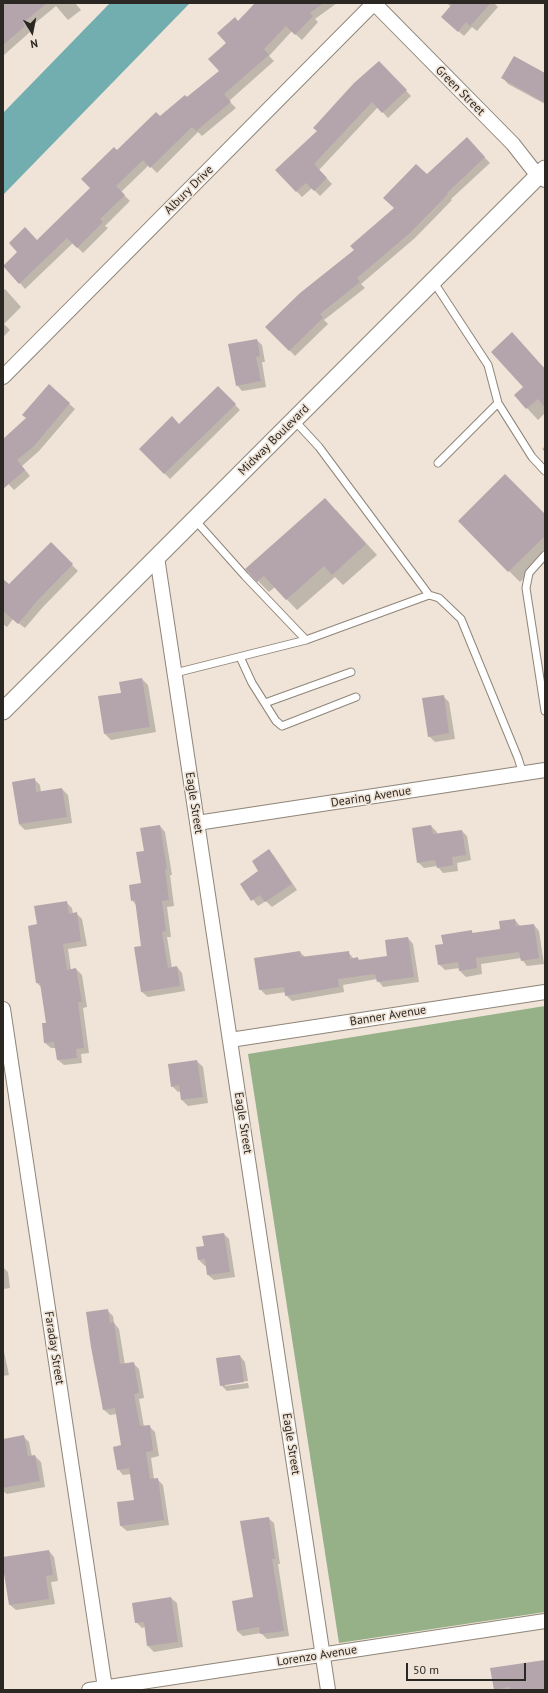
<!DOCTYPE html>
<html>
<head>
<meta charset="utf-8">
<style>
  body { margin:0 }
  #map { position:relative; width:548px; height:1693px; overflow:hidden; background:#efe4d7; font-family:"PT Sans",sans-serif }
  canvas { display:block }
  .frame { position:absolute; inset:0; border:4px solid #2b2722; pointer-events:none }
  .north { position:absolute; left:12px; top:12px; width:40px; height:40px; -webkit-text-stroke:3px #efe4d7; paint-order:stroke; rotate:170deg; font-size:11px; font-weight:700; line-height:16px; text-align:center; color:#2b2722 }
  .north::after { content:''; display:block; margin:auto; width:14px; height:18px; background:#2b2722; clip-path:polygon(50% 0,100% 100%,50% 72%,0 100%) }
  .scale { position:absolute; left:406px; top:1663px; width:120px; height:18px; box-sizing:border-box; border:2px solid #2b2722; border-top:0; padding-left:5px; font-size:12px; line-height:14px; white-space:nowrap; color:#2b2722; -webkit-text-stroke:3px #efe4d7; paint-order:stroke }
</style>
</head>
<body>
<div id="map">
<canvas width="548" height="1693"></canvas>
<div class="frame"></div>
<div class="north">N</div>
<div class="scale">50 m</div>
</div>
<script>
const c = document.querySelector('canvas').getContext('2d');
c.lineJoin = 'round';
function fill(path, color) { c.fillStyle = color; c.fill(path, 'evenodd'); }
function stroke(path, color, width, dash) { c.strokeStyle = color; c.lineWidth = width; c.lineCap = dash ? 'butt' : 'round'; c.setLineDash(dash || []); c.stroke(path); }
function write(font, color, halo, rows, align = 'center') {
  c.font = font + ' "PT Sans",sans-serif'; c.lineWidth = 3.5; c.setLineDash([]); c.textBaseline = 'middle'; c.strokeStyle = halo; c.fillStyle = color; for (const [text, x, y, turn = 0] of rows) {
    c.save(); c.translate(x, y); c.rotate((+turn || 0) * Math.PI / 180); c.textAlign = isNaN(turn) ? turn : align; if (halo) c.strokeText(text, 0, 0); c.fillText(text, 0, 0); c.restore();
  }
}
fill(new Path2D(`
  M545,1006V1612L339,1643L248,1054Z`), '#96b088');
fill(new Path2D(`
  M110,3H190L3,195V113Z`), '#72aeaf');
fill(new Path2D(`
  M3,3H75L81,10L68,20L56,6L28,29L30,32L4,55Z
  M257,3H337L315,19L318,22L302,40L292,31L269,56L274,61L229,101L236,108L202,136L198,132L157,173L149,165L121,192L130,201L105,226L108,228L83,253L73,243L25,289L20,283L38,242L91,188L117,152L220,71L227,43L239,22Z
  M447,3H494L498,7L477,31L472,27L464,36L448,22L451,7Z
  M385,68L411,96L388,118L378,107L319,170L332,184L320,196L312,188L302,197L276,170Z
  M545,75V104L508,84L503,78Z
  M467,139L490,163L451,199L452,200L415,238L361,284L365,288L324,320L328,324L295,356L267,327L355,251L427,175Z
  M5,289L21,307L4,324L10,330L3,337V291Z
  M512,334L545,369V413L538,420L515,395L525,387Z
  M257,340L262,345L265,362H262L266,387L242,391L237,385Z
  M49,386L75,409L39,451L22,466L30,476L14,490L3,478V440L28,419Z
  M218,387L240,410L170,479L141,449L179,425Z
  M545,446V452L542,449Z
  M336,510L377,555L343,585L335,577L297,610L275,587L269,592L258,581Z
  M545,516V557L520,582L459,521Z
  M51,544L78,571L42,608L25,628L13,619L7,627L3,624V581L9,586Z
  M142,679L148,685L156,732L111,740L105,734L99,697L122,693Z
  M443,696L449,702L455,739L435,742L429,736Z
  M34,779L40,785L41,792L62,789L68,795L72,823L25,830L19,824L14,783Z
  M160,826L165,832L172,875H170L174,906L167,907L171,937H167L172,968L177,967L182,973L185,991L148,997L142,992L135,948L142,947L136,905L132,900L142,884L145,852Z
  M431,826L437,832V835L462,831L467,836L471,860L457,863L458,871L443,873L437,866L424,868L418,862Z
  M269,850L274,856L297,890L272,907L266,901L258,906L241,884L260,871Z
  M66,902L72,908L73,914L76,913L82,919L87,946L68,949L71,970L76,969L82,975L87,1007L83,1008L89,1053L81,1054L82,1063L64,1065L58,1060L56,1048H51L45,1043L47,1023L41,987L37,983L38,925Z
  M515,920L520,926L534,925L539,931L544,964L527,966L521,958L481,964L482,974L466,977L460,971V968L445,970L439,964L444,944L471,931L474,934L501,930Z
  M408,938L413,944L419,982L383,987L377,979L343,985L344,992L292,1001L286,995V992L266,995L260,989L300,952L306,958L348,952L354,959L358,958L360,961L388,957Z
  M197,1061L203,1067L208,1103L188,1106L182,1100L181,1091L178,1092L172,1086Z
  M224,1234L229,1239L235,1277L214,1280L208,1275L207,1265L205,1266L199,1260L198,1248L205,1247Z
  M3,1267L8,1272L10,1288L3,1289Z
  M107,1310L113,1316L114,1323L119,1329L125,1365L133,1363L139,1369L144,1398L139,1399L144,1427L149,1426L155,1432L159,1456L151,1458L154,1479H157L163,1485L169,1525L127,1531L121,1526L135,1501L131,1474L123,1475L118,1469L122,1446L117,1414L110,1415L104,1410Z
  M3,1347L9,1375L3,1376Z
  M240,1356L245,1362L248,1381L225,1384V1386L248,1383L249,1388L227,1391L221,1385Z
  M23,1436L29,1442L32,1457L35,1456L41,1462L45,1487L7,1494L3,1491V1440Z
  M268,1518L274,1523L280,1564H278L289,1636L267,1639L261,1633L243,1636L237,1631L254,1598Z
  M49,1551L54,1557L58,1581L51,1582L55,1604L16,1610L10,1605L3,1558Z
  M171,1598L177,1603L183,1647L154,1652L148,1646L145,1627L142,1628L136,1622Z
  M545,1661V1690L495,1689Z`), '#0003');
fill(new Path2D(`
  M3,3H47L23,23L25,26L3,45Z
  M255,3H324L310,13L313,16L295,35L286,26L264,49L269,55L224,94L231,102L196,131L192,127L150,168L143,160L116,186L125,195L100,219L103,222L77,248L67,238L19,284L3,266L17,252L9,243L25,227L37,240L90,188L81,179L114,147L117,150L156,112L160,116L185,95L187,97L219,71L208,59L226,43L217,33L235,17L238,21Z
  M453,3H491L470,26L466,22L458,32L441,17Z
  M514,56L545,73V103L501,78Z
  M379,61L407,90L382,113L372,102L314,164L327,178L314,191L306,183L296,192L275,170L317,131L313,128L354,83Z
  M467,137L485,157L447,193L448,194L410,233L357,278L360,282L320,314L323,318L289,351L265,327L300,293L354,250L350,246L394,208L383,198L416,164L427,174Z
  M512,332L545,369V408L538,399L526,409L514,395L523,387L491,352Z
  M257,339L260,356L256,357L261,381L236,386L228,344Z
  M49,384L70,403L34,446L17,460L25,470L3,489V439L26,418L22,415Z
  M218,386L236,404L164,474L139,449L172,416L179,424Z
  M505,474L545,514V536L508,572L458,521Z
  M325,498L366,544L332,575L324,566L286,600L264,576L257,582L245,569Z
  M51,542L73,564L36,602L18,624L3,611V579L9,584Z
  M142,678L150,727L104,734L98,696L121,693L119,682Z
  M444,695L449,733L428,737L422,698Z
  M35,778L36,792L62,788L67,817L19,824L12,782Z
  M160,825L167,869H165L169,900L162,901L166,931L162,932L168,968L177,966L180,986L141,992L134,947L141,946L135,900L131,901L129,885L141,883L136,852L144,851L140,828Z
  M431,825L433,834L462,830L466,855L452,857L453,865L437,868L435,860L417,863L412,828Z
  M269,849L292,884L265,902L260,895L251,901L240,884L258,871L252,861Z
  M67,901L69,914L77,912L81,941L63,944L67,970L76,968L82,1002H78L84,1048L76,1049L77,1058L57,1060L54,1042L44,1043L42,1023H46L40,983H36L28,926L37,924L34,906Z
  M515,919L516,926L534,924L539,958L521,961L519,952L476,958L477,968L459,971L458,962L438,965L435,945L443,944L441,935L472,930V933L500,929L499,921Z
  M408,937L414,977L377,982L375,974L338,979L339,987L285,996L284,987L259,990L254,958L300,951L301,957L349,951L350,959L358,957V960L387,956L385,940Z
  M197,1060L203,1097L181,1100L179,1085L171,1087L168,1064Z
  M224,1233L230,1272L207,1275L205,1259L198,1260L196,1247L204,1246L202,1236Z
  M108,1309L110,1323L114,1322L120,1364L134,1362L139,1393L134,1394L140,1426L150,1425L153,1451L146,1452L150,1479L158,1478L164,1520L120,1526L117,1502L134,1500L129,1468L117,1470L113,1447L121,1445L115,1408L103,1410L91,1347L86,1312Z
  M240,1355L244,1382L220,1386L216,1358Z
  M24,1435L28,1456L35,1455L40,1481L3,1488V1439Z
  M269,1517L275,1559H272L284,1631L260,1634L259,1627L237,1631L232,1601L253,1597L240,1521Z
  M49,1550L53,1575L46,1576L49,1599L9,1605L3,1567V1557Z
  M171,1597L178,1642L147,1646L144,1622L135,1623L132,1603Z
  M545,1660V1690H511L510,1687L494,1690L490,1668Z`), '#b4a5ad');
const service = new Path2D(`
  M433,281L488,365L498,403L532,457L545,471
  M294,420L319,447L429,595L439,598L461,619L518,758L523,774
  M438,463L498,403
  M195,520L245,576L306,640
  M545,555L529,573L526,588L545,711
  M240,657L252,683L276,721L282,726L356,697
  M175,673L306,640L429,595
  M265,703L351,672`);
const minor = new Path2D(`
  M374,3L513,144L538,176L545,180
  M3,377L374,3
  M157,557L328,1690
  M197,823L545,770
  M3,1009L105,1688
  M230,1040L545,992
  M89,1690L545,1621`);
const tertiary = new Path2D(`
  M3,711L545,169`);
stroke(service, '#8f8579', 9);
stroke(minor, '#8f8579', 16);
stroke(tertiary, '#8f8579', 19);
stroke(service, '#fff', 7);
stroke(minor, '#fff', 14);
stroke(tertiary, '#fff', 17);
write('12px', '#2b2722', '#efe4d7', [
  ["Green Street",460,91,45],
  ["Albury Drive",189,190,-45],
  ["Midway Boulevard",274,440,-45],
  ["Dearing Avenue",371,797,-9],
  ["Eagle Street",194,803,81],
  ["Banner Avenue",388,1016,-9],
  ["Eagle Street",243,1123,81],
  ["Faraday Street",54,1348,81],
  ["Eagle Street",291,1444,81],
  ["Lorenzo Avenue",317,1656,-9]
]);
</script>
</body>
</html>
